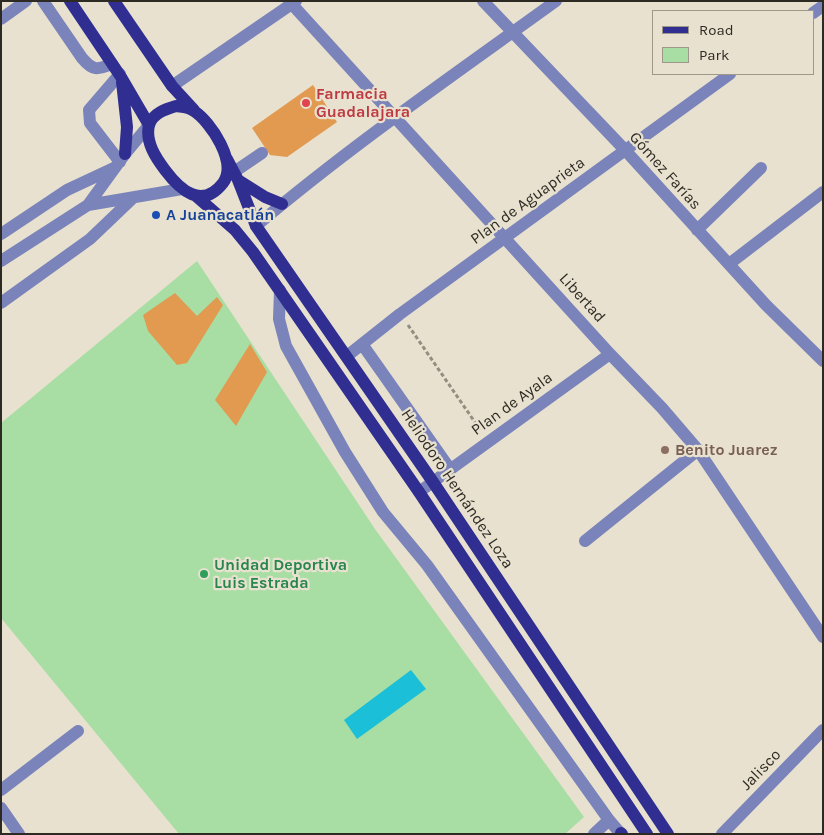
<!DOCTYPE html>
<html>
<head>
<meta charset="utf-8">
<style>
  body { margin:0 }
  #map { position:relative; width:824px; height:835px; overflow:hidden; background:#e8e1cf; font-family:Karla,sans-serif }
  canvas { display:block }
  .frame { position:absolute; inset:0; border:2px solid #2d2a23; pointer-events:none }
  .legend { position:absolute; left:652px; top:10px; width:162px; height:65px; box-sizing:border-box; background:#e8e1cf; border:1px solid #9d988a; margin:0; padding:6px 9px; list-style:none; font-size:15px; color:#2d2a23 }
  .legend li { display:flex; align-items:center; gap:10px; height:25px }
  .legend b { width:25px; border:1px solid #9d988a }
</style>
</head>
<body>
<div id="map">
<canvas width="824" height="835"></canvas>
<div class="frame"></div>
<ul class="legend">
<li><b style="height:6px;background:#302e91"></b>Road</li>
<li><b style="height:14px;background:#a8dea4"></b>Park</li>
</ul>
</div>
<script>
const c = document.querySelector('canvas').getContext('2d');
c.lineJoin = 'round';
function fill(path, color) { c.fillStyle = color; c.fill(path, 'evenodd'); }
function stroke(path, color, width, dash) { c.strokeStyle = color; c.lineWidth = width; c.lineCap = dash ? 'butt' : 'round'; c.setLineDash(dash || []); c.stroke(path); }
function write(font, color, halo, rows, align = 'center') {
  c.font = font + ' Karla,sans-serif'; c.lineWidth = 4.5; c.setLineDash([]); c.textBaseline = 'middle'; c.strokeStyle = halo; c.fillStyle = color; for (const [text, x, y, turn = 0] of rows) {
    c.save(); c.translate(x, y); c.rotate((+turn || 0) * Math.PI / 180); c.textAlign = isNaN(turn) ? turn : align; if (halo) c.strokeText(text, 0, 0); c.fillText(text, 0, 0); c.restore();
  }
}
fill(new Path2D(`
  M197,261L375,529L584,817L565,834H179L1,618V423Z`), '#a8dea4');
fill(new Path2D(`
  M411,670L426,689L357,739L344,720Z`), '#1bbfd7');
fill(new Path2D(`
  M313,85L337,122L287,157L270,155L252,128Z
  M175,293L197,316L217,297L223,305L187,363L177,365L148,331L143,315Z
  M250,344L267,372L236,426L215,400Z`), '#e19a4f');
stroke(new Path2D(`
  M408,325L481,431`), '#938e81', 3, [4, 2.5]);
stroke(new Path2D(`
  M43,1L82,58C93,71 97,70 112,64
  M289,1L610,354L662,408L698,450L823,637
  M483,1L625,150L766,305L823,361
  M813,13L823,6
  M1,19L26,1
  M172,86L296,1
  M120,162L90,123L89,110L120,74
  M234,172L262,153
  M88,205L182,189
  M256,226C352,145 455,74 556,1
  M697,230L761,168
  M1,234L67,190L114,168
  M1,261L88,205L125,154L149,125
  M729,264L823,192
  M280,290L279,319L286,346L345,452L383,512L427,565L609,820L621,834
  M1,303L90,239L134,197
  M362,344L450,469
  M347,356L400,314L730,74
  M419,492L610,354
  M585,541L698,450
  M1,790L78,731
  M1,808L19,834
  M594,834L609,820
  M722,834L823,730`), '#7a83ba', 12);
stroke(new Path2D(`
  M70,1L121,77L149,125
  M114,1L172,86L194,110
  M122,82L127,127L125,154
  M176,106C182,107 189,107 194,111C211,122 238,163 223,183C202,210 180,190 165,170C156,158 145,142 149,125C153,113 166,109 176,106Z
  M227,159L238,180L256,226L433,482L668,834
  M238,180L265,197L282,204
  M196,196L235,230L253,252L419,492L647,834
  M621,833L622,834`), '#302e91', 12);
for (const [x, y, r, color] of [
  [306,103,5,"#e0444e"],
  [156,215,5,"#1a4fb4"],
  [665,450,5,"#8d6e63"],
  [204,574,5,"#2e9e5b"]
]) { const dot = new Path2D(); dot.arc(x, y, r, 0, 2 * Math.PI); c.fillStyle = color; c.fill(dot); stroke(dot, '#e8e1cf', 2); }
write('bold 16px', '#be3a42', '#e8e1cf', [
  ["Farmacia",316,94],
  ["Guadalajara",316,112]
], 'left');
write('16px', '#2d2a23', '#e8e1cf', [
  ["Gómez Farías",665,171,48],
  ["Plan de Aguaprieta",528,201,-36],
  ["Libertad",582,298,48],
  ["Plan de Ayala",512,404,-36],
  ["Heliodoro Hernández Loza",457,489,56],
  ["Jalisco",761,770,-46]
]);
write('bold 16px', '#164399', '#e8e1cf', [
  ["A Juanacatlán",166,215]
], 'left');
write('bold 16px', '#785e54', '#e8e1cf', [
  ["Benito Juarez",675,450]
], 'left');
write('bold 16px', '#27864d', '#e8e1cf', [
  ["Unidad Deportiva",214,565],
  ["Luis Estrada",214,583]
], 'left');
</script>
</body>
</html>
